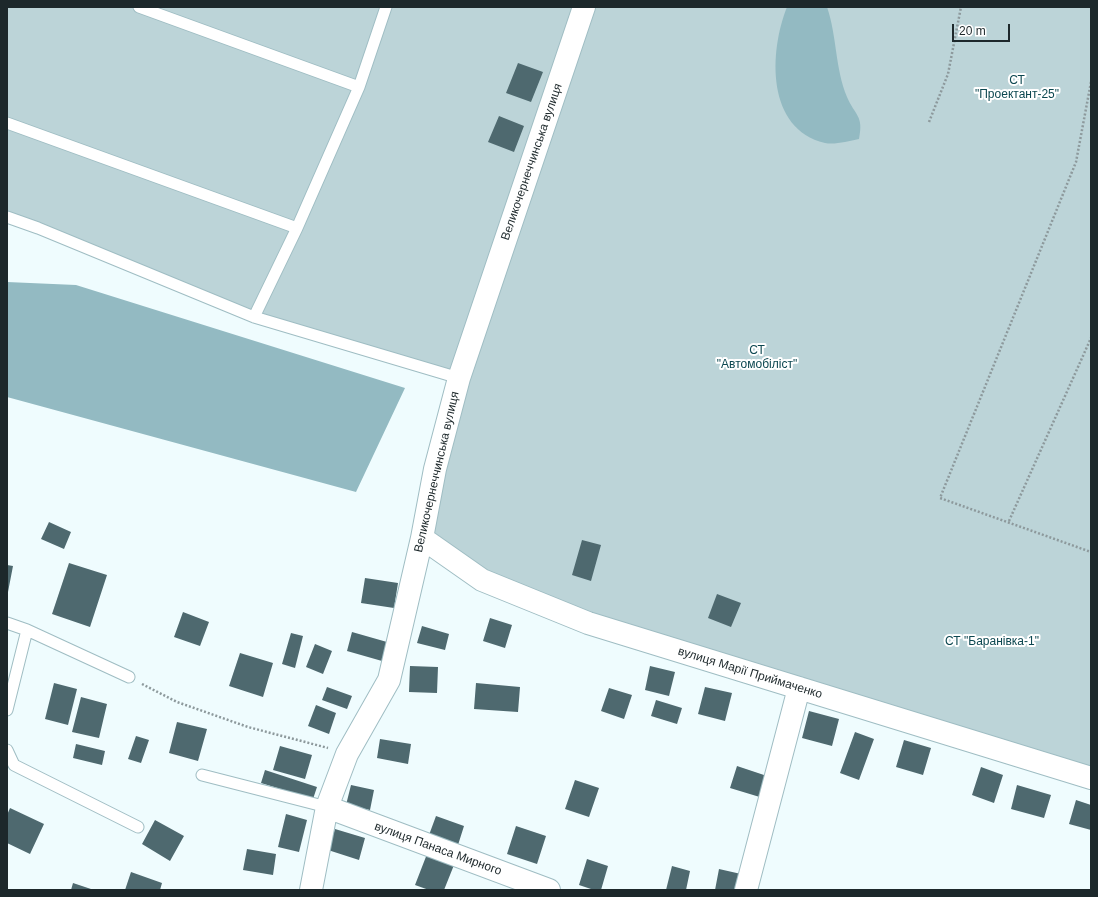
<!DOCTYPE html>
<html>
<head>
<meta charset="utf-8">
<style>
  body { margin:0 }
  #map { position:relative; width:1098px; height:897px; overflow:hidden; background:#effcfe; font-family:Helvetica,sans-serif }
  canvas { display:block }
  .frame { position:absolute; inset:0; border:8px solid #1d282b; pointer-events:none }
  .scale { position:absolute; left:952px; top:24px; width:58px; height:18px; box-sizing:border-box; border:2px solid #1d282b; border-top:0; padding-left:5px; font-size:12px; line-height:14px; white-space:nowrap; color:#1d282b; -webkit-text-stroke:3px #fff; paint-order:stroke }
</style>
</head>
<body>
<div id="map">
<canvas width="1098" height="897"></canvas>
<div class="frame"></div>
<div class="scale">20 m</div>
</div>
<script>
const c = document.querySelector('canvas').getContext('2d');
c.lineJoin = 'round';
function fill(path, color) { c.fillStyle = color; c.fill(path, 'evenodd'); }
function stroke(path, color, width, dash) { c.strokeStyle = color; c.lineWidth = width; c.lineCap = dash ? 'butt' : 'round'; c.setLineDash(dash || []); c.stroke(path); }
function write(font, color, halo, rows, align = 'center') {
  c.font = font + ' Helvetica,sans-serif'; c.lineWidth = 4; c.setLineDash([]); c.textBaseline = 'middle'; c.strokeStyle = halo; c.fillStyle = color; for (const [text, x, y, turn = 0] of rows) {
    c.save(); c.translate(x, y); c.rotate((+turn || 0) * Math.PI / 180); c.textAlign = isNaN(turn) ? turn : align; if (halo) c.strokeText(text, 0, 0); c.fillText(text, 0, 0); c.restore();
  }
}
fill(new Path2D(`
  M7,7H1091V778L588,623L422,538L459,378L254,317L7,217Z`), '#bcd4d8');
fill(new Path2D(`
  M787,7H827C837,36 835,68 847,97C855,116 864,115 859,139C848,141 835,145 825,143C766,129 769,52 787,7Z
  M7,282L76,285L405,388L356,492L7,397Z`), '#93bac2');
fill(new Path2D(`
  M518,63L543,72L531,102L506,93Z
  M499,116L524,126L514,152L488,142Z
  M49,522L71,532L64,549L41,539Z
  M582,540L601,545L591,581L572,575Z
  M69,563L107,575L90,627L52,614Z
  M7,565L13,566L8,592H7Z
  M365,578L398,583L394,608L361,603Z
  M717,594L741,603L731,627L708,618Z
  M183,612L209,622L200,646L174,637Z
  M490,618L512,625L505,648L483,641Z
  M422,626L449,634L445,650L417,643Z
  M352,632L387,642L382,661L347,651Z
  M291,633L303,636L295,668L282,664Z
  M315,644L332,651L323,674L306,667Z
  M240,653L273,663L263,697L229,686Z
  M410,666L438,667L437,693L409,692Z
  M650,666L675,672L669,696L645,690Z
  M54,683L77,689L68,725L45,719Z
  M476,683L520,687L518,712L474,709Z
  M327,687L352,696L347,709L322,700Z
  M705,687L732,693L725,721L698,714Z
  M609,688L632,695L624,719L601,711Z
  M81,697L107,704L99,738L72,732Z
  M656,700L682,708L677,724L651,716Z
  M316,705L336,713L329,734L308,726Z
  M809,711L839,719L832,746L802,738Z
  M177,722L207,729L198,761L169,753Z
  M855,732L874,739L859,780L840,773Z
  M136,736L149,740L141,763L128,759Z
  M380,739L411,744L408,764L377,758Z
  M904,740L931,748L923,775L896,767Z
  M76,744L105,751L102,765L73,758Z
  M280,746L312,755L305,779L273,770Z
  M737,766L770,777L763,798L730,788Z
  M981,767L1003,775L994,803L972,795Z
  M265,770L317,787L313,799L261,783Z
  M575,780L599,788L589,817L565,809Z
  M351,785L374,790L370,810L346,805Z
  M1017,785L1051,795L1044,818L1011,809Z
  M1076,800L1091,805V830L1069,824Z
  M10,808L44,824L30,854L7,843V815Z
  M286,814L307,820L299,852L278,847Z
  M436,816L464,826L458,845L429,835Z
  M155,820L184,836L170,861L142,844Z
  M516,826L546,836L537,864L507,854Z
  M335,829L365,838L359,860L328,850Z
  M247,849L276,854L273,875L243,870Z
  M427,854L454,865L444,890H429L415,885Z
  M587,859L608,866L601,890H594L579,885Z
  M672,866L690,871L686,890H666Z
  M719,869L741,874L737,890H715Z
  M131,872L162,883L160,890H125Z
  M73,883L94,890H71Z`), '#4e696f');
const service = new Path2D(`
  M139,7L359,87
  M7,123L297,228
  M7,217L38,228L254,317L459,378
  M254,317L297,228L359,87L386,7
  M7,623L27,630L7,710
  M27,630L129,677
  M7,750L14,765L138,827
  M202,775L327,807`);
const minor = new Path2D(`
  M422,538L482,580L588,623L1091,778
  M327,807L549,890
  M311,890L327,807L347,754L389,680L422,538L435,469L459,378L584,7
  M746,890L799,688`);
stroke(service, '#9fbdc3', 13);
stroke(minor, '#9fbdc3', 24);
stroke(new Path2D(`
  M1091,82L1076,162L940,498L1091,552
  M929,122L948,74L961,7
  M1009,521L1091,338
  M142,684L177,702L248,727L328,748`), '#8d999c', 2.5, [2, 2]);
stroke(service, '#fff', 11);
stroke(minor, '#fff', 22);
write('12px', '#0c4750', '#fff', [
  ["СТ",1017,81],
  ["\"Проектант-25\"",1017,95],
  ["СТ",757,351],
  ["\"Автомобіліст\"",757,365],
  ["СТ \"Баранівка-1\"",992,642]
]);
write('12px', '#1d282b', '#fff', [
  ["Великочернеччинська вулиця",532,162,-71],
  ["Великочернеччинська вулиця",437,472,-77],
  ["вулиця Марії Приймаченко",750,673,17],
  ["вулиця Панаса Мирного",438,849,20]
]);
</script>
</body>
</html>
